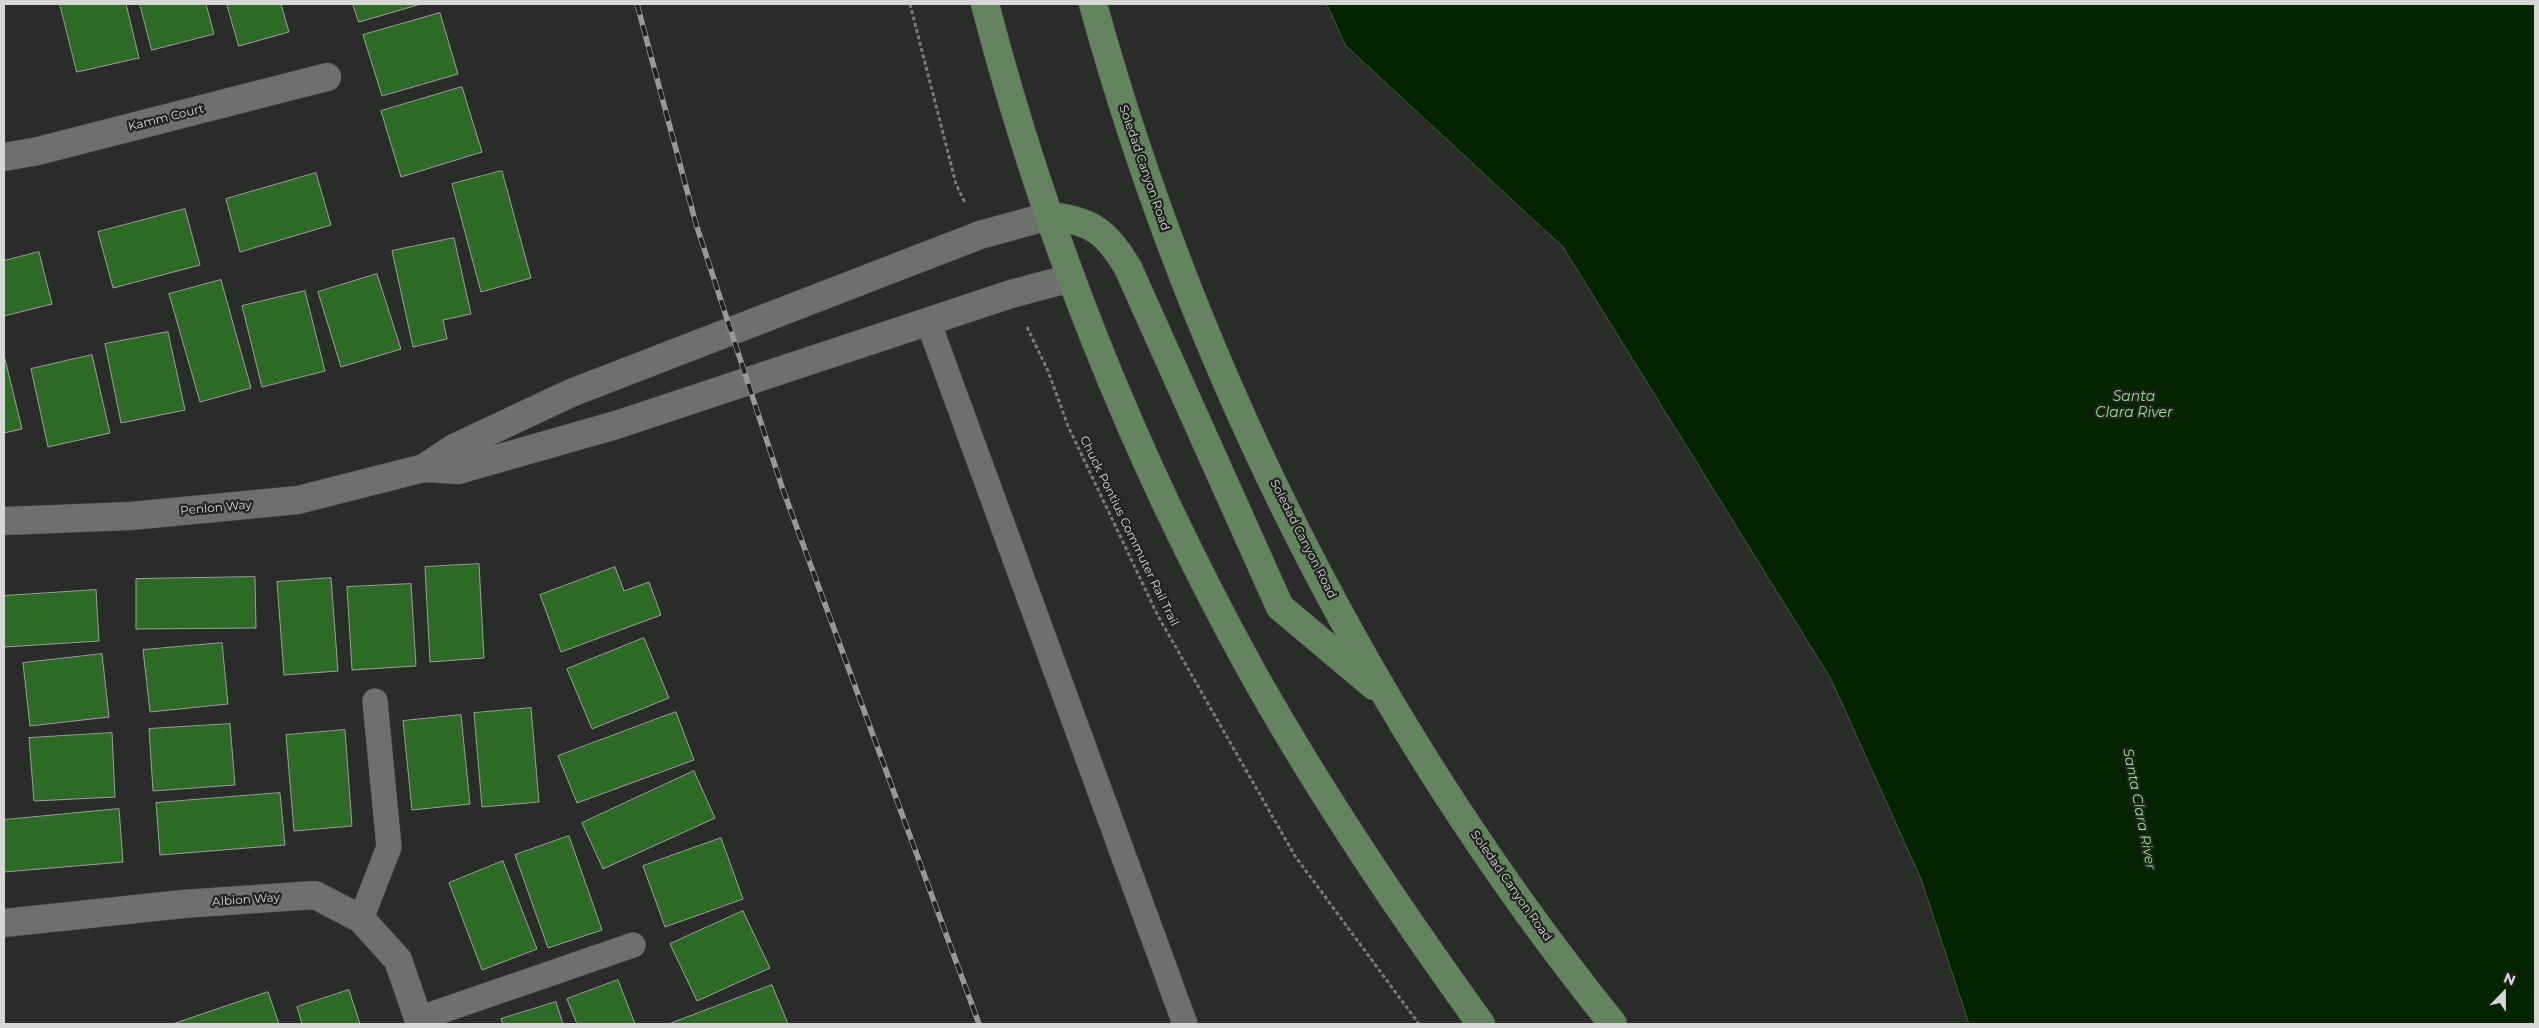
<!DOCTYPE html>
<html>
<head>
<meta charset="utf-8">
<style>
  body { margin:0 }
  #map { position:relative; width:2539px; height:1028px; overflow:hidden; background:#2a2c29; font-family:Montserrat,sans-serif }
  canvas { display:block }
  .frame { position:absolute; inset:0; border:5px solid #d7d8d6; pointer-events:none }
  .north { position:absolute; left:2479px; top:968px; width:50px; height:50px; -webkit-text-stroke:4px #202320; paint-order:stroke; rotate:22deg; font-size:14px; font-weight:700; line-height:20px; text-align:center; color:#d7d8d6 }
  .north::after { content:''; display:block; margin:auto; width:18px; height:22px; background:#d7d8d6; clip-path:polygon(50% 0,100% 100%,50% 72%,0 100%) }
</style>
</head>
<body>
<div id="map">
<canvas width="2539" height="1028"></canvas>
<div class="frame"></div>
<div class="north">N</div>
</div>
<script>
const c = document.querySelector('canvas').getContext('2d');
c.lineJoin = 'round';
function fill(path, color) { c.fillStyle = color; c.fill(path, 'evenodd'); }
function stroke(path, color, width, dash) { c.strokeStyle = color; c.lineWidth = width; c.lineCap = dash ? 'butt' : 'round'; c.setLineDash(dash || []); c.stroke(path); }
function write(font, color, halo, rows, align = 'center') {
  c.font = font + ' Montserrat,sans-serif'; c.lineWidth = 4.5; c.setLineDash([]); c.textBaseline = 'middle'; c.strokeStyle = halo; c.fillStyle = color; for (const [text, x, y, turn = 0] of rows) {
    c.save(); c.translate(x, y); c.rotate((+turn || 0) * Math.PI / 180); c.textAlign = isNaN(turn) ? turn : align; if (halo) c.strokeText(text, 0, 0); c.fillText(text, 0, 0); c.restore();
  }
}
const water = new Path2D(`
  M1327,4H2535V1024H1969L1921,879L1831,679L1563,247L1346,46Z`);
fill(water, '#032301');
stroke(water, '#435941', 1);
const building = new Path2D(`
  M60,4H126L139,58L77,72Z
  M140,4H206L214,34L152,50Z
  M227,4H281L289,32L239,46Z
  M353,4H421L359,22Z
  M440,13L458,74L382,96L363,35Z
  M462,87L482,152L401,177L381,111Z
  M502,171L531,278L481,292L452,184Z
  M316,173L331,225L240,252L226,199Z
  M185,209L200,265L113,288L98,232Z
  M454,238L471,314L443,320L447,339L413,347L392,251Z
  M39,252L52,304L4,316V261Z
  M377,274L401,349L341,367L318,292Z
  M221,280L251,388L200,402L169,294Z
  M305,291L325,371L262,387L242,306Z
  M168,332L185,410L121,423L105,344Z
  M4,355L22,429L4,433Z
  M92,355L110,433L48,447L31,369Z
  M479,564L484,658L430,662L425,567Z
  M615,567L624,591L649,582L661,615L561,652L540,595Z
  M255,577L256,628L136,629V579Z
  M331,578L338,671L284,675L277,582Z
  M411,584L416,666L352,670L347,587Z
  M96,590L99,641L4,647V596Z
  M644,638L669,698L592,729L567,669Z
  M222,643L228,704L150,712L143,650Z
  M102,654L109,717L30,726L23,663Z
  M531,708L539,802L482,807L474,713Z
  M676,712L694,760L577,803L558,756Z
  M461,715L470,804L412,810L403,721Z
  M230,724L235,785L153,791L149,729Z
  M345,730L352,826L294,831L286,735Z
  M112,733L115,797L34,801L29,738Z
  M694,771L715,818L603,869L582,823Z
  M280,793L285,845L160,855L156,803Z
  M119,809L123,862L4,872V820Z
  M569,836L602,930L548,948L515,855Z
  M721,838L743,899L665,927L643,866Z
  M503,861L537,949L482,970L449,883Z
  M743,911L770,968L697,1001L670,944Z
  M618,980L635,1024H577L567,999Z
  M772,985L788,1024H669Z
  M349,990L360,1024H302L297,1007Z
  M268,992L279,1024H173Z
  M556,1002L563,1024H503L501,1019Z`);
fill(building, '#2d6a25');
stroke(building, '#9da09d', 1);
const lane = new Path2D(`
  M928,321L1185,1024
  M361,919L389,847L375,701
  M418,1019L633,945`);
const street = new Path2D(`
  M4,157L38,151L327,77
  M1049,216L980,235L571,393L454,448L424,468L458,470L616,425L1011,294L1071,278
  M4,521L131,516L298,500L424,468
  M4,923L183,904L315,895L361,919L398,960L420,1024`);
const primary = new Path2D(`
  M985,4C1045,235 1135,459 1250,668C1319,792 1398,909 1481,1024
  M1093,4C1195,373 1373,726 1613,1024
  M1049,216C1091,220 1107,232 1128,268L1280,607L1374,686`);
stroke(lane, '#454845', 26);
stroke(street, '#454845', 29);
stroke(primary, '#454845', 29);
stroke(new Path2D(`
  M910,4L956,184L965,203
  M1027,327L1048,371L1068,426L1158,616L1295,856L1419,1024`), '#797a78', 3, [4, 2.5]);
stroke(lane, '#6d706d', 25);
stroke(street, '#6d706d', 28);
stroke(primary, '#63845f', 28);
const rail = new Path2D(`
  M637,4L696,224L782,487L979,1024`);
stroke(rail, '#979996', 5.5);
stroke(rail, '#202320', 4, [11]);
write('12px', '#d7d8d6', '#202320', [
  ["Kamm Court",166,118,-14],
  ["Soledad Canyon Road",1144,168,71],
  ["Penlon Way",216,508,-5],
  ["Chuck Pontius Commuter Rail Trail",1129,531,64],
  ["Soledad Canyon Road",1303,539,63],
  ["Soledad Canyon Road",1511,886,55],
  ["Albion Way",246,900,-4]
]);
write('italic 14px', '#91e386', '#202320', [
  ["Santa",2134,397],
  ["Clara River",2134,413],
  ["Santa Clara River",2139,809,79]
]);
</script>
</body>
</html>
